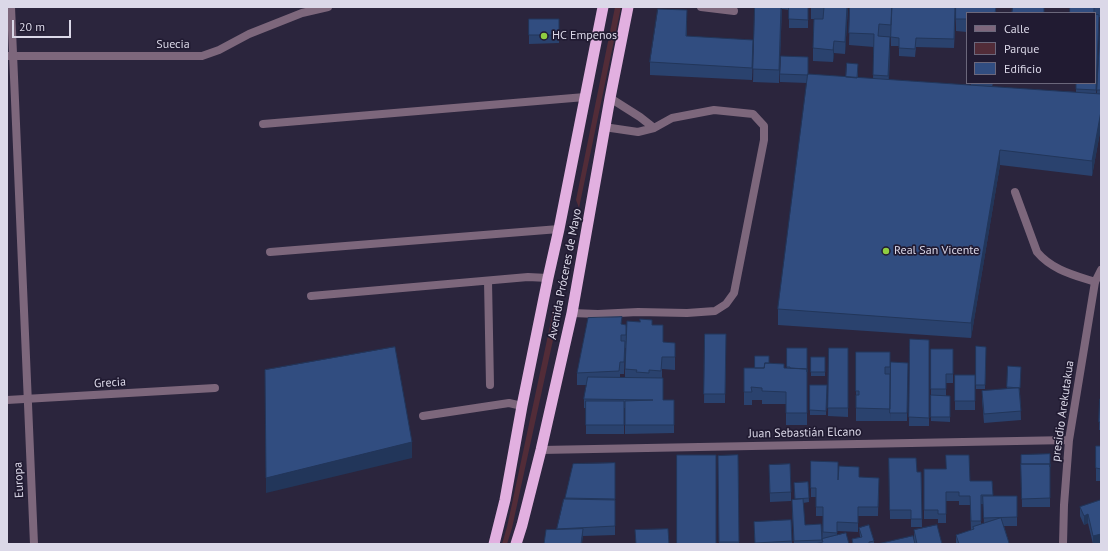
<!DOCTYPE html>
<html>
<head>
<meta charset="utf-8">
<style>
  body { margin:0 }
  #map { position:relative; width:1108px; height:551px; overflow:hidden; background:#2b253d; font-family:"PT Sans",sans-serif }
  canvas { display:block }
  .frame { position:absolute; inset:0; border:8px solid #dbd8e8; pointer-events:none }
  .legend { position:absolute; left:966px; top:12px; width:130px; height:72px; box-sizing:border-box; background:#211b32; border:1px solid #6b677b; margin:0; padding:5px 7px; list-style:none; font-size:12px; color:#dbd8e8 }
  .legend li { display:flex; align-items:center; gap:8px; height:20px }
  .legend b { width:20px; border:1px solid #6b677b }
  .scale { position:absolute; left:12px; top:20px; width:59px; height:18px; box-sizing:border-box; border:2px solid #dbd8e8; border-top:0; padding-left:5px; font-size:12px; line-height:14px; white-space:nowrap; color:#dbd8e8; -webkit-text-stroke:3px #211b32; paint-order:stroke }
</style>
</head>
<body>
<div id="map">
<canvas width="1108" height="551"></canvas>
<div class="frame"></div>
<ul class="legend">
<li><b style="height:5px;background:#7d677c"></b>Calle</li>
<li><b style="height:11px;background:#522c38"></b>Parque</li>
<li><b style="height:11px;background:#314d80"></b>Edificio</li>
</ul>
<div class="scale">20 m</div>
</div>
<script>
const c = document.querySelector('canvas').getContext('2d');
c.lineJoin = 'round';
function fill(path, color) { c.fillStyle = color; c.fill(path, 'evenodd'); }
function stroke(path, color, width, dash) { c.strokeStyle = color; c.lineWidth = width; c.lineCap = dash ? 'butt' : 'round'; c.setLineDash(dash || []); c.stroke(path); }
function write(font, color, halo, rows, align = 'center') {
  c.font = font + ' "PT Sans",sans-serif'; c.lineWidth = 3.5; c.setLineDash([]); c.textBaseline = 'middle'; c.strokeStyle = halo; c.fillStyle = color; for (const [text, x, y, turn = 0] of rows) {
    c.save(); c.translate(x, y); c.rotate((+turn || 0) * Math.PI / 180); c.textAlign = isNaN(turn) ? turn : align; if (halo) c.strokeText(text, 0, 0); c.fillText(text, 0, 0); c.restore();
  }
}
fill(new Path2D(`
  M615,7H621L579,208L576,200Z
  M559,305L560,308L512,528L507,544H502L507,527L554,307Z`), '#522c38');
stroke(new Path2D(`
  M701,7L734,11
  M610,98L640,117L654,128
  M263,124L585,97
  M1015,192L1037,252C1052,270 1074,275 1095,282
  M270,252L559,229
  M488,281L490,385
  M311,296L528,277L548,278
  M572,313L598,314L638,312L687,313L715,311L726,304L734,293L764,140V126L753,114L714,110L672,118L654,128L638,132L604,127
  M423,416L509,403L522,406`), '#7d677c', 8);
stroke(new Path2D(`
  M7,56H202L219,50L249,34L302,13L328,7
  M7,400L215,388
  M541,450L1069,440
  M1063,544L1064,505L1069,440L1095,282L1101,270`), '#7d677c', 8);
stroke(new Path2D(`
  M11,7L34,544`), '#7d677c', 8);
stroke(new Path2D(`
  M494,544L505,500L522,406L548,278L559,229L603,7
  M516,544L522,525L541,450L572,313L610,98L628,7`), '#e2b0e0', 11);
fill(new Path2D(`
  M755,7H782L779,83L753,82Z
  M782,7H808V28H789V10L782,9Z
  M811,7H848L845,54L834,53L833,62L813,61V48L814,19H811Z
  M850,7H956L954,48L916,47L915,57L899,56V46H891V37L879,36L890,50L889,80L971,85V83H993L992,87L1076,92V83H1095V13H1070V7H1101V127L1092,176L1000,165L971,338L778,325V309L807,83L780,82V74H808L846,77L858,69V78L873,79L874,47L849,45ZM1099,17H1101L1097,93H1096Z
  M956,7H996V13H967V32L956,31Z
  M529,19H559V43L529,44Z
  M687,22V36L753,52L752,80L650,75V62Z
  M622,324L626,325V348H625L624,374H620V378H625V369L652,325L663,342L675,355V370L662,369V378L663,400H674V433L625,434V408H624V434H586V408H584V399L587,385H577V373Z
  M705,334H726L725,403H704Z
  M910,339L929,340V426H909Z
  M976,346L986,347L985,389H976Z
  M787,348L807,380V425H786V404H762V400H752V405H744V368H755L769,363L784,368H787Z
  M829,348H848V417L828,416Z
  M931,349H953V383H946V396H950V422L931,421Z
  M856,352H890V421H856Z
  M811,357H825V376H811Z
  M891,362L908,363L907,421H890Z
  M1008,366L1020,391L1021,420L984,423L982,399V391L1007,389Z
  M955,375H975V410H955Z
  M810,385H827L826,415H810Z
  M1100,399H1101V430H1099Z
  M1096,446H1101V481H1096Z
  M1050,454V507H1022L1021,455Z
  M738,455L739,544H719L718,456Z
  M889,458L917,472H921L922,527H911V519H890Z
  M811,461L838,477L879,478L878,516H858V532L837,531V536L849,544H794L792,509V500H795L794,487L808,482L809,502L803,503L805,525L821,524L822,542L823,516H816V497H811Z
  M615,463V535L583,536L557,530L565,498Z
  M769,465L791,492V501L770,502Z
  M924,478L970,481H992L993,496H1017V526H1004L1009,544H956V535L972,530H971L970,505H959V501H946V523H938V519H924ZM981,504H983L984,524H981Z
  M1101,500V543L1093,544L1088,523L1084,525L1080,516V507Z
  M791,520L792,544H755L754,522Z
  M859,528L874,541V544H852V539L860,537Z
  M914,530L942,544H878L914,539Z`), '#2a426e');
fill(new Path2D(`
  M781,7H782L779,83V70Z
  M847,7H848L845,54V42Z
  M687,10V22L686,49V36Z
  M1099,15V27L1096,102V90Z
  M890,37V50L888,88V76Z
  M753,40V52L752,80V68Z
  M834,41V53L833,62V50Z
  M1101,111V127L1092,176V161Z
  M1000,150V165L971,338V323Z
  M412,442V458L266,493V478Z
  M1088,514V523L1084,525V516Z
  M583,529V538L582,544H581Z
  M1101,534V543L1093,544V536Z`), '#22365a');
const building = new Path2D(`
  M755,7H781L779,70L753,69Z
  M789,7H808V20L789,19Z
  M821,7H847L845,42L834,41L833,50L813,48L814,19H823L824,7Z
  M850,7H892L891,25L879,24L878,36L890,37L888,76L873,75L874,34L849,33Z
  M892,7H955L954,39L916,38L915,49L899,48V38L891,37Z
  M956,7H996L995,13H967V19H956Z
  M1013,7H1044V13H1012Z
  M1070,7H1094V13H1070Z
  M658,9L687,10L686,36L753,40L752,68L650,62Z
  M1095,14L1099,15L1096,90L1076,89V83H1095Z
  M1101,17V90H1097Z
  M529,19H559V35H529Z
  M781,56L808,57V75L780,74Z
  M847,63L858,64L857,78L846,77Z
  M808,74L1101,94V111L1092,161L1000,150L971,323L778,309Z
  M622,317L621,324L626,325V335H621V341H625L624,362H620L619,371L577,373L588,318Z
  M640,319L652,320V325H663V342L675,343V357H662L661,371L649,370V373L636,372L637,370L625,369L627,321L640,322Z
  M705,334H726L725,394H704Z
  M910,339L929,340V418L909,417Z
  M976,346L986,347L985,385H976Z
  M395,347L412,442L266,478L265,370Z
  M787,348H807V372V369L790,368V367H787Z
  M829,348H848V408H828Z
  M931,349H953V374H946V389H931Z
  M856,352H890V367H885V374H890V409L856,408V395H859V391H856Z
  M755,356H769V363H765L764,368H755Z
  M811,357H825V372H811Z
  M891,362L908,363L907,413H890Z
  M765,363L784,364V368L807,369V413H786V392L762,391V388L751,387L752,392H744V368H764Z
  M1008,366L1021,367L1020,388L1007,387Z
  M955,375H975V401H955Z
  M588,377L663,378V400H674V425H625V401L653,400L584,399Z
  M810,385H827L826,411L810,410Z
  M1019,388L1021,411L984,414L982,391Z
  M931,395L950,396V417H931Z
  M1100,399H1101V422H1099Z
  M586,401H624V425H586Z
  M1096,446H1101V469L1096,468Z
  M1050,454V467V464H1021V455Z
  M677,455H716V544H677Z
  M738,455L739,542H719L718,456Z
  M946,455H969L970,481H992L993,495H981V521H971L970,496H959V492H946V514H938V510H924V469H946Z
  M889,458H916L917,472H921L922,519H911V510H890Z
  M811,461L838,462V480L839,466L859,467V477L879,478L878,507H858V523L837,522V533L823,532V507H816V488H811Z
  M615,463V499L565,498L573,464Z
  M790,464L791,492L770,493L769,465Z
  M1021,464H1050V498L1022,499Z
  M808,482L809,498L795,499L794,483Z
  M983,496H1017V517L984,518Z
  M564,499L615,500V526L557,529Z
  M803,499L805,525L821,524L822,540L794,541L792,500Z
  M1101,500V534L1093,536L1088,514L1084,516L1080,507Z
  M1001,518L1009,543L1006,544H959L956,535L974,529L973,527Z
  M791,520L792,541L755,543L754,522Z
  M869,525L874,541L869,542V544H853L852,539L862,537L859,528Z
  M937,525L942,544H917L914,530Z
  M583,529L581,544H544L546,530Z
  M668,529L669,544H636L635,530Z
  M846,533L849,544H815L823,542L822,539Z
  M913,536L915,544H878Z`);
fill(building, '#314d80');
stroke(building, '#22365a', 1);
for (const [x, y, r, color] of [
  [544,36,4,"#90cd41"],
  [886,251,4,"#90cd41"]
]) { const dot = new Path2D(); dot.arc(x, y, r, 0, 2 * Math.PI); c.fillStyle = color; c.fill(dot); stroke(dot, '#211b32', 1.5); }
write('12px', '#dbd8e8', '#211b32', [
  ["HC Empenos",552,36],
  ["Real San Vicente",894,251]
], 'left');
write('12px', '#dbd8e8', '#211b32', [
  ["Suecia",173,45],
  ["Avenida Próceres de Mayo",565,274,-79],
  ["Grecia",110,383,-4],
  ["presidio Arekutakua",1063,411,-82],
  ["Juan Sebastián Elcano",805,433,-1],
  ["Europa",19,480,-93]
]);
</script>
</body>
</html>
